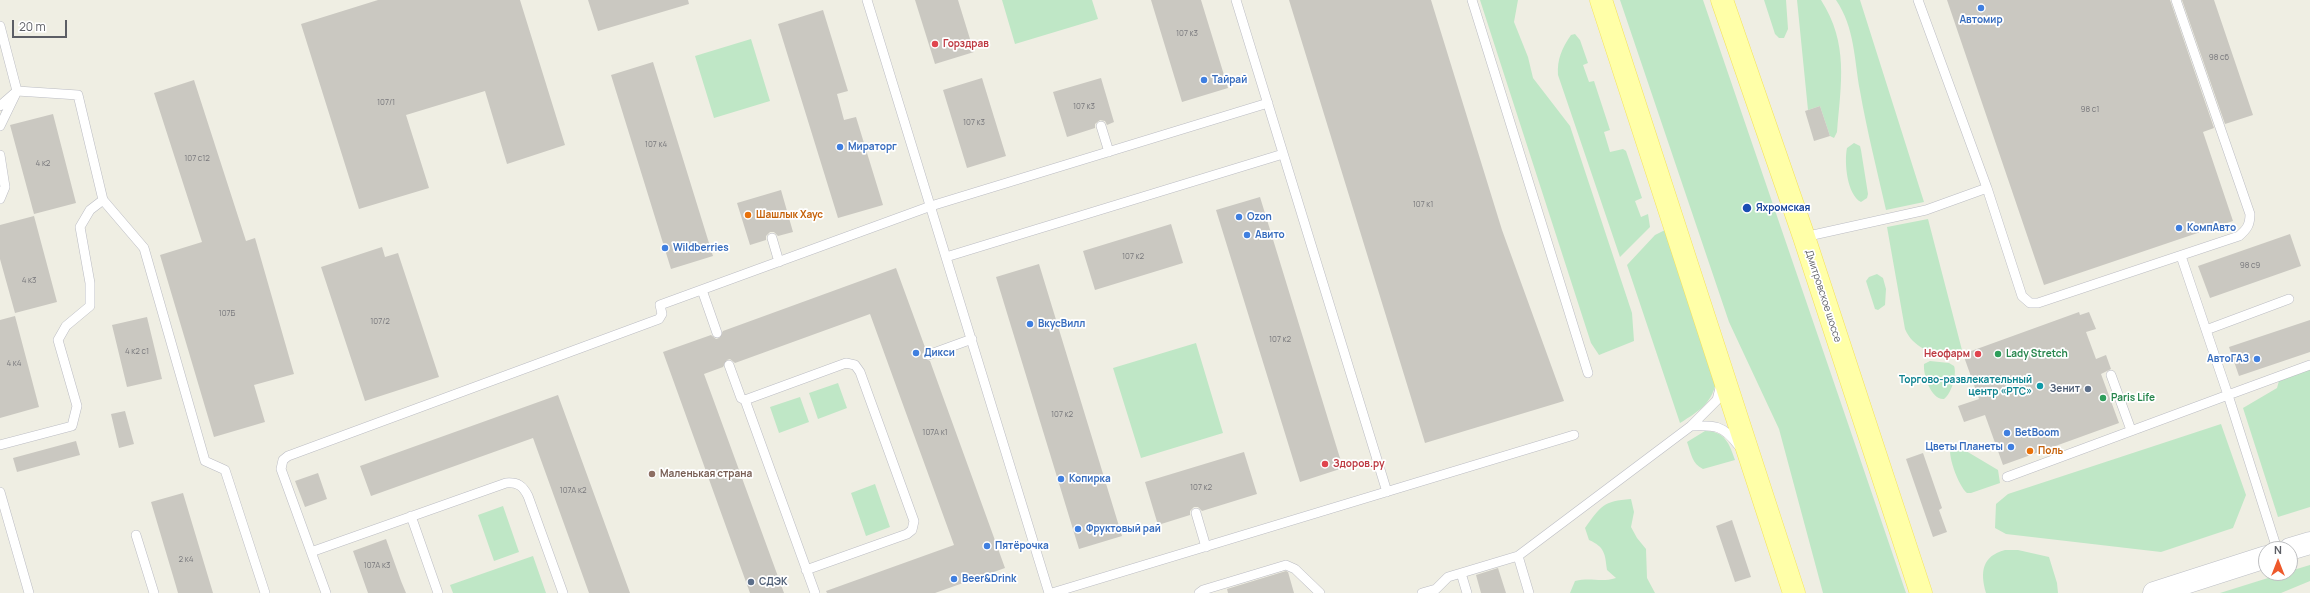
<!DOCTYPE html>
<html>
<head>
<meta charset="utf-8">
<style>
  body { margin:0 }
  #map { position:relative; width:2310px; height:593px; overflow:hidden; background:#efeee3; font-family:Manrope,sans-serif }
  canvas { display:block }
  .north { position:absolute; left:2258px; top:541px; width:40px; height:40px; box-sizing:border-box; background:#fff; border:1px solid #bebfc1; border-radius:50%; rotate:0deg; font-size:11px; font-weight:700; line-height:16px; text-align:center; color:#5c5e65 }
  .north::after { content:''; display:block; margin:auto; width:14px; height:18px; background:#ee592b; clip-path:polygon(50% 0,100% 100%,50% 72%,0 100%) }
  .scale { position:absolute; left:12px; top:20px; width:55px; height:18px; box-sizing:border-box; border:2px solid #5c5e65; border-top:0; padding-left:5px; font-size:12px; line-height:14px; white-space:nowrap; color:#5c5e65; -webkit-text-stroke:3px #fff; paint-order:stroke }
</style>
</head>
<body>
<div id="map">
<canvas width="2310" height="593"></canvas>
<div class="north">N</div>
<div class="scale">20 m</div>
</div>
<script>
const c = document.querySelector('canvas').getContext('2d');
c.lineJoin = 'round';
function fill(path, color) { c.fillStyle = color; c.fill(path, 'evenodd'); }
function stroke(path, color, width, dash) { c.strokeStyle = color; c.lineWidth = width; c.lineCap = dash ? 'butt' : 'round'; c.setLineDash(dash || []); c.stroke(path); }
function write(font, color, halo, rows, align = 'center') {
  c.font = font + ' Manrope,sans-serif'; c.lineWidth = 3.5; c.setLineDash([]); c.textBaseline = 'middle'; c.strokeStyle = halo; c.fillStyle = color; for (const [text, x, y, turn = 0] of rows) {
    c.save(); c.translate(x, y); c.rotate((+turn || 0) * Math.PI / 180); c.textAlign = isNaN(turn) ? turn : align; if (halo) c.strokeText(text, 0, 0); c.fillText(text, 0, 0); c.restore();
  }
}
fill(new Path2D(`
  M1002,0H1092L1098,19L1015,44Z
  M1480,0H1518L1514,22L1528,57L1533,78L1570,126L1632,313L1634,341L1599,355L1591,343Z
  M1620,0H1703L1906,593H1823L1779,429L1729,322Z
  M1764,0H1786L1788,29L1784,38H1779L1775,34Z
  M1797,0H1821C1849,44 1841,83 1837,132L1834,138L1830,136L1820,106L1808,110Z
  M1836,0H1860L1924,202L1886,210C1877,170 1867,131 1860,91C1854,59 1855,28 1836,0Z
  M1575,34L1580,40L1588,63L1583,65L1589,82L1594,81L1610,130L1604,132L1610,152L1623,149L1626,151L1642,198L1635,201L1641,217L1648,214L1650,227L1620,257L1558,75C1557,59 1562,48 1571,35Z
  M751,39L770,101L714,118L695,56Z
  M1854,143L1860,146L1861,150L1868,194L1867,198L1861,202C1847,195 1844,162 1847,148Z
  M1928,219L1963,354C1942,358 1914,351 1905,329L1887,227Z
  M1667,229L1717,379C1712,403 1701,410 1680,423L1627,265L1655,235Z
  M1877,274L1883,278L1886,289L1885,305L1878,310L1875,309L1866,281L1869,277Z
  M1196,343L1223,433L1141,458L1113,368Z
  M1930,361L1949,363L1954,366C1957,374 1952,393 1944,399C1931,400 1923,375 1924,364Z
  M2310,367V507L2278,517L2243,408L2277,388L2280,377Z
  M838,383L847,408L818,419L809,393Z
  M800,397L809,422L779,433L770,407Z
  M2221,424L2246,495L2233,528L2161,552L2006,534L1995,528L1996,504L2008,494Z
  M1705,431C1725,431 1729,443 1735,460L1703,469C1692,464 1691,453 1687,442Z
  M1952,445H1956L1998,470L2000,483L1971,493H1967C1959,487 1945,451 1952,445Z
  M875,484L890,527L866,536L851,493Z
  M1631,499L1634,512L1631,527L1637,538L1646,549L1647,578L1655,593H1570L1575,581C1592,577 1600,583 1616,578L1607,570C1605,554 1605,547 1589,540L1585,528C1601,506 1603,501 1631,499Z
  M503,506L519,552L494,561L478,515Z
  M2005,550H2018L2049,557L2057,583L2058,593H1986C1980,572 1982,556 2005,550Z
  M533,556L546,593H453L450,585Z
  M2310,565V581L2281,593H2220L2284,573H2290V571Z`), '#bfe7c6');
fill(new Path2D(`
  M378,0H520L565,145L507,164L485,91L406,115L429,188L359,209L301,24Z
  M588,0H688L689,4L598,31Z
  M915,0H958L974,52L935,64Z
  M1151,0H1201L1228,88L1182,102Z
  M1289,0H1431L1502,230L1564,401L1425,443Z
  M1947,0H2170L2214,128L2203,132L2233,221L2044,285Z
  M2182,0H2214L2253,115L2225,124Z
  M823,10L848,91L837,94L844,120L856,117L883,205L838,218L778,24Z
  M653,62L713,256L671,269L611,75Z
  M982,78L1006,156L967,168L943,90Z
  M1101,78L1114,122L1107,125L1105,121L1100,120L1095,124V128L1067,137L1053,92Z
  M194,80L246,241L255,238L294,374L254,385L265,422L214,437L160,255L202,242L154,93Z
  M1820,106L1830,136L1814,141L1805,111Z
  M53,114L76,203L34,214L10,125Z
  M781,190L793,232L778,236L774,232H770L766,236V240L750,245L737,203Z
  M1260,197L1343,468L1300,482L1216,210Z
  M34,216L57,302L15,313L0,259V225Z
  M1171,224L1183,263L1095,290L1083,251Z
  M2290,234L2301,266L2210,298L2198,266Z
  M382,247L385,257L398,253L439,377L365,401L321,267Z
  M1039,264L1122,536L1079,549L996,277Z
  M896,268L926,350L922,354L923,357L930,361L1005,568L935,593H827L826,591L954,545L870,314L735,363L730,359L727,360L723,367L704,374L784,593H750L663,352L711,335L716,339L719,338L723,331Z
  M2079,312L2080,315L2089,312L2096,329L2086,332L2096,359L2106,355L2111,369L2101,374L2119,423L2003,465L1985,415L1964,422L1958,406L1979,399L1963,354Z
  M15,316L39,407L0,418V320Z
  M147,317L162,379L127,387L112,325Z
  M2310,320V352L2239,376L2229,347Z
  M558,395L630,593H589L533,438L371,496L360,466Z
  M125,411L134,444L119,448L111,414Z
  M76,441L80,455L17,472L13,458Z
  M1244,452L1257,494L1202,511L1198,507H1194L1190,511V515L1158,525L1145,482Z
  M1923,453L1942,508L1939,510L1947,532L1933,537L1906,459Z
  M318,473L327,499L305,507L295,481Z
  M183,493L213,593H178L176,586L151,502Z
  M1732,520L1751,577L1735,582L1716,526Z
  M386,539L401,581L406,593H368L353,551Z
  M1498,568L1506,593H1481L1476,575Z
  M1286,571L1288,572L1294,593H1228L1227,589Z`), '#cac8c1');
const lane = new Path2D(`
  M867,0L1049,593
  M1236,0L1387,492
  M1472,0L1588,373
  M1918,0L1987,188L2022,296L2030,303H2038L2239,236C2247,229 2250,225 2250,214L2176,0
  M0,26L17,91L0,126
  M0,106L17,91L78,95L103,200L90,210L80,227L90,283V306L66,326L58,340L77,406L72,426L0,445
  M1101,126L1109,152
  M0,155L5,187L0,199
  M103,200L144,248L205,461L225,470L265,593
  M1804,237L1926,210L1987,188
  M772,238L779,262
  M946,257L1283,154
  M702,290L717,333
  M2206,330L2289,299
  M928,355L972,339
  M729,365L741,398L745,400L815,593
  M2111,375L2131,430
  M745,400L846,363L855,365L860,372L914,521L912,530L907,534L806,570
  M1691,426C1715,425 1723,425 1738,445
  M2007,477L2228,395L2181,256
  M0,492L29,593
  M1196,513L1206,547
  M411,516L438,593
  M136,535L154,593
  M2277,549L2228,395L2310,365
  M311,552L506,483C518,482 523,486 528,496L563,593
  M1518,556L1529,593
  M1461,573L1467,593
  M326,593L281,469L283,460L288,456L659,319L662,314L660,305L931,206L1268,103
  M1052,593L1574,435
  M1199,593L1203,590L1286,565L1295,569L1320,593
  M1422,593L1436,589L1448,577L1518,556L1691,426L1717,400L1721,384`);
const secondary = new Path2D(`
  M2290,549L2310,543
  M2154,593L2266,557`);
const primary = new Path2D(`
  M1601,0L1794,593
  M1722,0L1804,237L1921,593`);
stroke(lane, '#bbbcc3', 10);
stroke(secondary, '#bcbec5', 23);
stroke(primary, '#f5e256', 23);
stroke(lane, '#fff', 9);
stroke(secondary, '#fff', 22);
stroke(primary, '#ffffa8', 22);
for (const [x, y, r, color] of [
  [1981,8,4,"#3f7fe0"],
  [935,44,4,"#e0444e"],
  [1204,80,4,"#3f7fe0"],
  [840,147,4,"#3f7fe0"],
  [1747,208,5,"#1a4fb4"],
  [748,215,4,"#e8710a"],
  [1239,217,4,"#3f7fe0"],
  [2179,228,4,"#3f7fe0"],
  [1247,235,4,"#3f7fe0"],
  [665,248,4,"#3f7fe0"],
  [1030,324,4,"#3f7fe0"],
  [916,353,4,"#3f7fe0"],
  [1978,354,4,"#e0444e"],
  [1998,354,4,"#2e9e5b"],
  [2257,359,4,"#3f7fe0"],
  [2040,386,4,"#0f9aa8"],
  [2088,389,4,"#5c6f8a"],
  [2103,398,4,"#2e9e5b"],
  [2007,433,4,"#3f7fe0"],
  [2011,447,4,"#3f7fe0"],
  [2030,451,4,"#e8710a"],
  [1325,464,4,"#e0444e"],
  [652,474,4,"#8d6e63"],
  [1061,479,4,"#3f7fe0"],
  [1078,529,4,"#3f7fe0"],
  [987,546,4,"#3f7fe0"],
  [954,579,4,"#3f7fe0"],
  [751,582,4,"#5c6f8a"]
]) { const dot = new Path2D(); dot.arc(x, y, r, 0, 2 * Math.PI); c.fillStyle = color; c.fill(dot); stroke(dot, '#fff', 1.5); }
write('8px', '#78787c', null, [
  ["107 к3",1187,34],
  ["98 с6",2219,58],
  ["107/1",386,103],
  ["107 к3",1084,107],
  ["98 с1",2090,110],
  ["107 к3",974,123],
  ["107 к4",656,145],
  ["107 с12",197,159],
  ["4 к2",43,164],
  ["107 к1",1423,205],
  ["107 к2",1133,257],
  ["98 с9",2250,266],
  ["4 к3",29,281],
  ["107Б",227,314],
  ["107/2",380,322],
  ["107 к2",1280,340],
  ["4 к2 с1",137,352],
  ["4 к4",14,364],
  ["107 к2",1062,415],
  ["107А к1",935,433],
  ["107 к2",1201,488],
  ["107А к2",573,491],
  ["2 к4",186,560],
  ["107А к3",377,566]
]);
write('bold 10px', '#366cbe', '#fff', [
  ["Автомир",1981,20,"center"],
  ["Тайрай",1212,80],
  ["Мираторг",848,147],
  ["Ozon",1247,217],
  ["КомпАвто",2187,228],
  ["Авито",1255,235],
  ["Wildberries",673,248],
  ["ВкусВилл",1038,324],
  ["Дикси",924,353],
  ["АвтоГАЗ",2249,359,"right"],
  ["BetBoom",2015,433],
  ["Цветы Планеты",2003,447,"right"],
  ["Копирка",1069,479],
  ["Фруктовый рай",1086,529],
  ["Пятёрочка",995,546],
  ["Beer&Drink",962,579]
], 'left');
write('bold 10px', '#be3a42', '#fff', [
  ["Горздрав",943,44],
  ["Неофарм",1970,354,"right"],
  ["Здоров.ру",1333,464]
], 'left');
write('bold 10px', '#164399', '#fff', [
  ["Яхромская",1756,208]
], 'left');
write('bold 10px', '#c56008', '#fff', [
  ["Шашлык Хаус",756,215],
  ["Поль",2038,451]
], 'left');
write('10px', '#5c5e65', '#fff', [
  ["Дмитровское шоссе",1823,296,72]
]);
write('bold 10px', '#27864d', '#fff', [
  ["Lady Stretch",2006,354],
  ["Paris Life",2111,398]
], 'left');
write('bold 10px', '#0d838f', '#fff', [
  ["Торгово-развлекательный",2032,380],
  ["центр «РТС»",2032,392]
], 'right');
write('bold 10px', '#4e5e75', '#fff', [
  ["Зенит",2080,389],
  ["СДЭК",759,582,"left"]
], 'right');
write('bold 10px', '#785e54', '#fff', [
  ["Маленькая страна",660,474]
], 'left');
</script>
</body>
</html>
